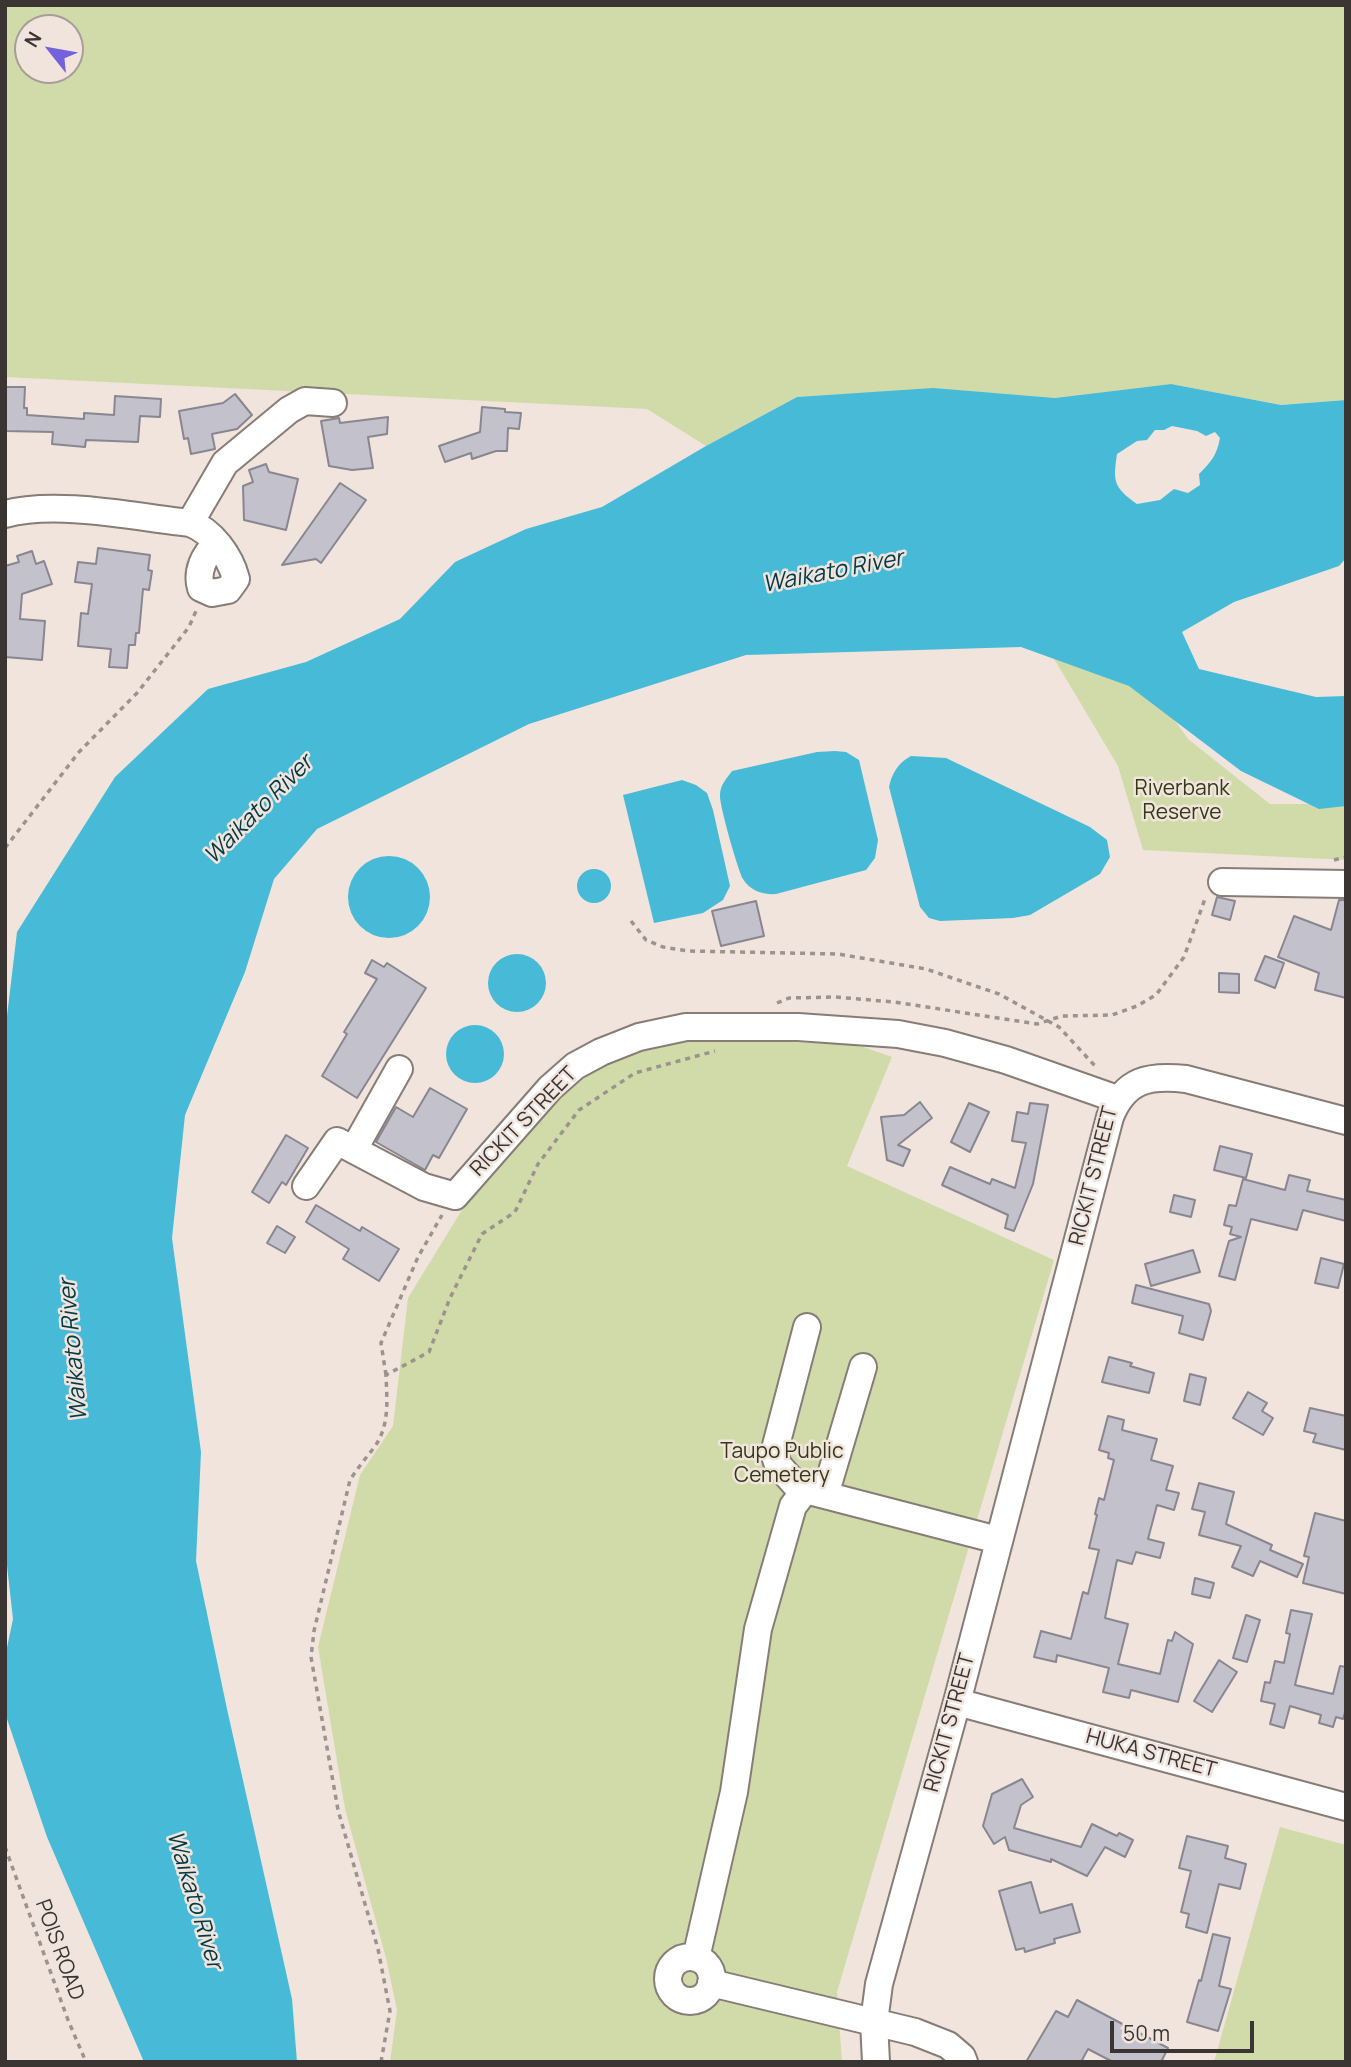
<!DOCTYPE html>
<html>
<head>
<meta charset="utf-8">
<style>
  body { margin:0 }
  #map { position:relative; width:1351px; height:2067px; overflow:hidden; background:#f0e4dd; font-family:Manrope,sans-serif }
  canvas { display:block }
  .frame { position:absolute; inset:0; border:7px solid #3a3532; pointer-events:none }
  .north { position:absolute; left:14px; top:14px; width:70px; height:70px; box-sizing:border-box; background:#f0e4dd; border:2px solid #a79e99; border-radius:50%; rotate:301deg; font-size:19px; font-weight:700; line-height:28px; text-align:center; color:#3a3532 }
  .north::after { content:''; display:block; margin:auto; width:24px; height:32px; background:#7462dc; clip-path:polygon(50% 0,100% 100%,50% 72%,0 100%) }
  .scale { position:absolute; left:1110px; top:2021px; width:144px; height:32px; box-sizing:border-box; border:4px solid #3a3532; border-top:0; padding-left:9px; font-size:21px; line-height:24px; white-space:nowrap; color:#3a3532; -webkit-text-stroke:5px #f0e4dd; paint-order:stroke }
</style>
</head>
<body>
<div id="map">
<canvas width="1351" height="2067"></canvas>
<div class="frame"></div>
<div class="north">N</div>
<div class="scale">50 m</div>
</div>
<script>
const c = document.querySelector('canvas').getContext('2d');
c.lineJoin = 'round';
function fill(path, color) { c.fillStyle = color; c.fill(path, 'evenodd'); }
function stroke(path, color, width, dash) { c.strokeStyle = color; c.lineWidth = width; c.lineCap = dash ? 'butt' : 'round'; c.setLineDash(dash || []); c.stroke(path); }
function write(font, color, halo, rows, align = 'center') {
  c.font = font + ' Manrope,sans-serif'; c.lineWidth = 5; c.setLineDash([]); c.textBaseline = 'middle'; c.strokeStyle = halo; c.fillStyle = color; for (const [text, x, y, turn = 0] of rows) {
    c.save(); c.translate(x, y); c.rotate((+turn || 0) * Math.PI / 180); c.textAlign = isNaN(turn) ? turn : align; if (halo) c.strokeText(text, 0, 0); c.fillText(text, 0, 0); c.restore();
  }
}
fill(new Path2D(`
  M5,5H1346V400L1281,405L1171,384L1055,398L933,389L797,397L706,446L647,409L5,377ZM28,28H70V70H28Z
  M1053,657L1157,695L1188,739L1270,804H1346V860L1143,850L1118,766Z
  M681,1037L858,1045L892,1057L847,1166L1054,1260L837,1992L842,2062H390L397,2010L386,1958L345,1809L318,1647L360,1475L393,1426L408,1298L501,1146L596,1069Z
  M1280,1827L1346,1845V2062H1214Z`), '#d0dba9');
fill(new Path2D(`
  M1171,384L1281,405L1346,400V558L1339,566L1234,602L1182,632L1199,669L1316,697L1346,696V806L1319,809L1241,771L1129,686L1021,647L746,655L529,724L317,829L274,879L245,972L185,1115L172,1238L201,1452L196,1561L227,1709L292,1999L297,2062H144L47,1837L5,1713V1657L13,1619L5,1548V1033L17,932L115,777L208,689L306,662L400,619L455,562L526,529L602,507L706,446L797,397L933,388L1055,398ZM1172,426L1197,431L1206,436L1215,432L1220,438C1217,455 1211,462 1199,474L1200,485L1188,493L1174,489L1160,500L1137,504C1113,487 1113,481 1117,454L1137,441L1147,440L1155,430H1164Z
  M835,751L846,752L859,760L878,840L875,858L866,870L776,894C764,895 750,891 743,879C738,870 719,804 720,795C720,785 727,778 732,771L817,752Z
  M911,756L946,758L1090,827L1107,840L1110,857L1100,874L1030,915L1013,918L940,921L929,918L920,907L889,787C892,773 898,763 911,756Z
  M682,780L696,785L707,793L713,810L730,886L723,900L703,913L654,923L623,795Z
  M348 897a41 41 0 1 1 82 0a41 41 0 1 1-82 0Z
  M577 886a17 17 0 1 1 34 0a17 17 0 1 1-34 0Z
  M488 983a29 29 0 1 1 58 0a29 29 0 1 1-58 0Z
  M446 1054a29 29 0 1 1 58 0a29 29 0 1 1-58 0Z`), '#47bad7');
const building = new Path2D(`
  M5,387H25L24,408H27V415L84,419V413L114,415L115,396L161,399L160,417L140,416L138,442L86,440L85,447L52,444L53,432L5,431Z
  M235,394L252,415L237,429L212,434L215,449L191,454L188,438L184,439L179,411L223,403Z
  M482,407L505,409V412L521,413L519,429L508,428L507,451H496L472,459L471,453L445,462L439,446L480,432Z
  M388,417L387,434L368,437L373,468L352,470L329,466L321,421L339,418L340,423Z
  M266,464L269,472L298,479L286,530L244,520L243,486L253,482L249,470Z
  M340,483L366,500L321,563L316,559L282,565Z
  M98,548L150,555L148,570L152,571L149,590L143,589L139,633H136L135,645H129L127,668L109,667L111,649L78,646L81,613L88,614L92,584L75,582L78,562L96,564Z
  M32,551L36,564L44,561L52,584L22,594L20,619L45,621L42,660L5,657V566L19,562L17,556Z
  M1217,897L1235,901L1230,920L1212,915Z
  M1339,900H1346V998L1315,990L1319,973L1278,957L1294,916L1331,930Z
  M756,901L764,936L721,946L712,911Z
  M1265,956L1284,963L1275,988L1255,980Z
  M372,960L384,967L387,963L426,988L357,1098L322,1076L347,1034L344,1032L377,979L365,973Z
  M1219,973L1239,974V993L1219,992Z
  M430,1088L467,1109L439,1158L433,1155L425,1170L376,1142L396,1107L413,1117Z
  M920,1102L932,1118L898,1145L910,1150L903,1166L887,1160L881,1117L904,1115Z
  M969,1103L989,1112L970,1152L951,1142Z
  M1030,1103L1048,1105L1033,1184L1014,1231L1005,1228L1008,1215L942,1185L950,1167L990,1184L992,1179L1015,1188L1026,1143L1012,1141L1017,1112L1028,1114Z
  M286,1135L308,1148L286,1185L282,1182L269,1203L252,1192Z
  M1220,1146L1252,1154L1246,1178L1214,1170Z
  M1289,1175L1310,1180L1307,1191L1346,1200V1221L1303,1210L1297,1230L1251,1219L1235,1280L1219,1276L1229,1241L1241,1237L1230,1234L1232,1227L1224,1225L1229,1205L1236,1206L1243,1179L1285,1190Z
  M1174,1195L1195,1200L1191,1217L1170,1212Z
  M316,1205L360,1231L362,1227L399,1249L379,1281L343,1259L349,1249L306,1222Z
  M277,1226L295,1237L285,1253L267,1243Z
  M1193,1250L1200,1272L1151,1286L1145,1264Z
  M1321,1258L1344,1264L1338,1288L1315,1283Z
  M1136,1285L1209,1304L1211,1311L1203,1340L1179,1333L1183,1316L1132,1303Z
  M1109,1357L1132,1363L1130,1366L1154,1373L1149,1393L1102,1382Z
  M1190,1374L1206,1378L1200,1405L1184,1401Z
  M1248,1392L1267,1403L1262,1411L1273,1418L1263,1435L1233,1418Z
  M1310,1408L1346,1416V1450L1313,1442L1316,1434L1304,1431Z
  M1108,1416L1124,1420L1122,1430L1157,1439L1151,1460L1173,1466L1166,1490L1179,1493L1174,1510L1157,1505L1148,1539L1164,1543L1160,1558L1136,1552L1132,1564L1117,1560L1105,1618L1128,1624L1118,1664L1160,1674L1168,1640L1172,1641L1175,1632L1193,1644L1178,1702L1131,1690L1129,1698L1103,1692L1109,1668L1057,1655L1056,1662L1034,1657L1041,1631L1071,1639L1083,1592L1088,1594L1099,1550L1089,1548L1097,1515L1095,1514L1099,1498L1104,1500L1114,1460L1108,1458L1109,1453L1099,1450Z
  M1199,1483L1234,1492L1226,1524L1272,1545L1270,1550L1303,1564L1297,1577L1260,1561L1253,1576L1232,1567L1241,1546L1199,1535L1205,1512L1192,1509Z
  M1315,1513L1346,1521V1594L1303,1583L1309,1557L1304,1556Z
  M1195,1578L1214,1583L1210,1598L1192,1594Z
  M1291,1610L1312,1614L1295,1685L1333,1694L1340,1666L1346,1667V1709L1343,1719L1336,1717L1333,1727L1319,1723L1321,1715L1290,1706L1284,1728L1270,1724L1275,1704L1261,1701L1265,1682L1270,1683L1275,1661L1284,1663L1290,1634L1286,1633Z
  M1246,1615L1260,1620L1247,1662L1233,1658Z
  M1219,1660L1237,1672L1212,1712L1194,1701Z
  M1022,1779L1033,1797L1021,1805L1014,1828L1081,1847L1092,1824L1117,1836L1119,1833L1133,1840L1125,1857L1105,1847L1087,1876L1051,1859V1862L1009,1850L1005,1837L994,1844L983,1826L992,1794Z
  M1187,1836L1228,1846L1225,1858L1246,1864L1240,1889L1219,1884L1207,1933L1186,1927L1189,1914L1181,1912L1191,1871L1179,1868Z
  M1031,1882L1040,1913L1072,1904L1080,1932L1054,1939L1055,1943L1025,1952L1024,1948L1016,1950L999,1891Z
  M1213,1934L1230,1938L1219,1986L1231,1989L1218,2031L1187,2022L1199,1980L1201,1981Z
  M1077,2000L1168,2048L1161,2062H1113L1088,2049L1081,2062H1026L1056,2011L1068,2017Z`);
fill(building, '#c2c1cc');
stroke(building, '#888690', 2);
const minor = new Path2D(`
  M5,514C57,500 135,517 190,523C212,531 230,556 236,579L228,590L212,593L201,588C196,572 204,555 216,544
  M190,523L225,463L289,410L305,401L333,403
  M1222,882L1346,884
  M354,1149L399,1069
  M306,1186L337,1141L424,1187L455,1196L550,1088L575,1066L601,1052L639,1037L686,1027H798L898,1034L945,1043L1006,1060L1117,1099
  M803,1493L778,1465L774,1453L807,1327
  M825,1495L863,1367
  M957,1702L1346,1807
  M668 1979a22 22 0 1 1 44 0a22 22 0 1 1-44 0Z
  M696,1958L734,1792L758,1629L793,1506L803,1493L809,1491L998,1540
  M711,1983L915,2032L948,2045L962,2057L964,2062
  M876,2062L874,2022L879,1984L957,1702L1110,1117C1125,1079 1149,1075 1186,1079L1346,1121`);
stroke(minor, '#877c76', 30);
stroke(new Path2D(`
  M5,848L79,752L137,693L189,627L196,611
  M1334,860L1346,857
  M631,921L646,940L663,947L688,951L838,954L926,969L999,994L1059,1027L1096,1067
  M777,1003L789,998L835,997L894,1002L1037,1024L1062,1016L1112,1015L1137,1006L1156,995L1184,957L1206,896
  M386,1375L381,1343L418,1257L442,1215
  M5,1847L68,2020L86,2062
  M381,2062L390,2011L378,1949L338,1810L311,1657L314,1631L350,1480C357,1469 365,1459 373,1449C390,1427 387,1401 386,1375L429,1352L450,1298L482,1234L515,1212L538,1164L579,1110L635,1073L715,1051`), '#9c938e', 3.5, [5, 5]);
stroke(minor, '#fff', 26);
write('21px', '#333916', '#f0e4dd', [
  ["Riverbank",1182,789],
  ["Reserve",1182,813],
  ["Taupo Public",782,1452],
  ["Cemetery",782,1476]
]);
write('21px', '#3a3532', '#f0e4dd', [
  ["RICKIT STREET",524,1122,-46],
  ["RICKIT STREET",1094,1176,-76],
  ["RICKIT STREET",950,1723,-75],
  ["HUKA STREET",1151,1754,15],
  ["POIS ROAD",59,1950,70]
]);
write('italic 23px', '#033945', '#f0e4dd', [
  ["Waikato River",833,572,-11],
  ["Waikato River",259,810,-45],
  ["Waikato River",74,1350,-95],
  ["Waikato River",194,1900,73]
]);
</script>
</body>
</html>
